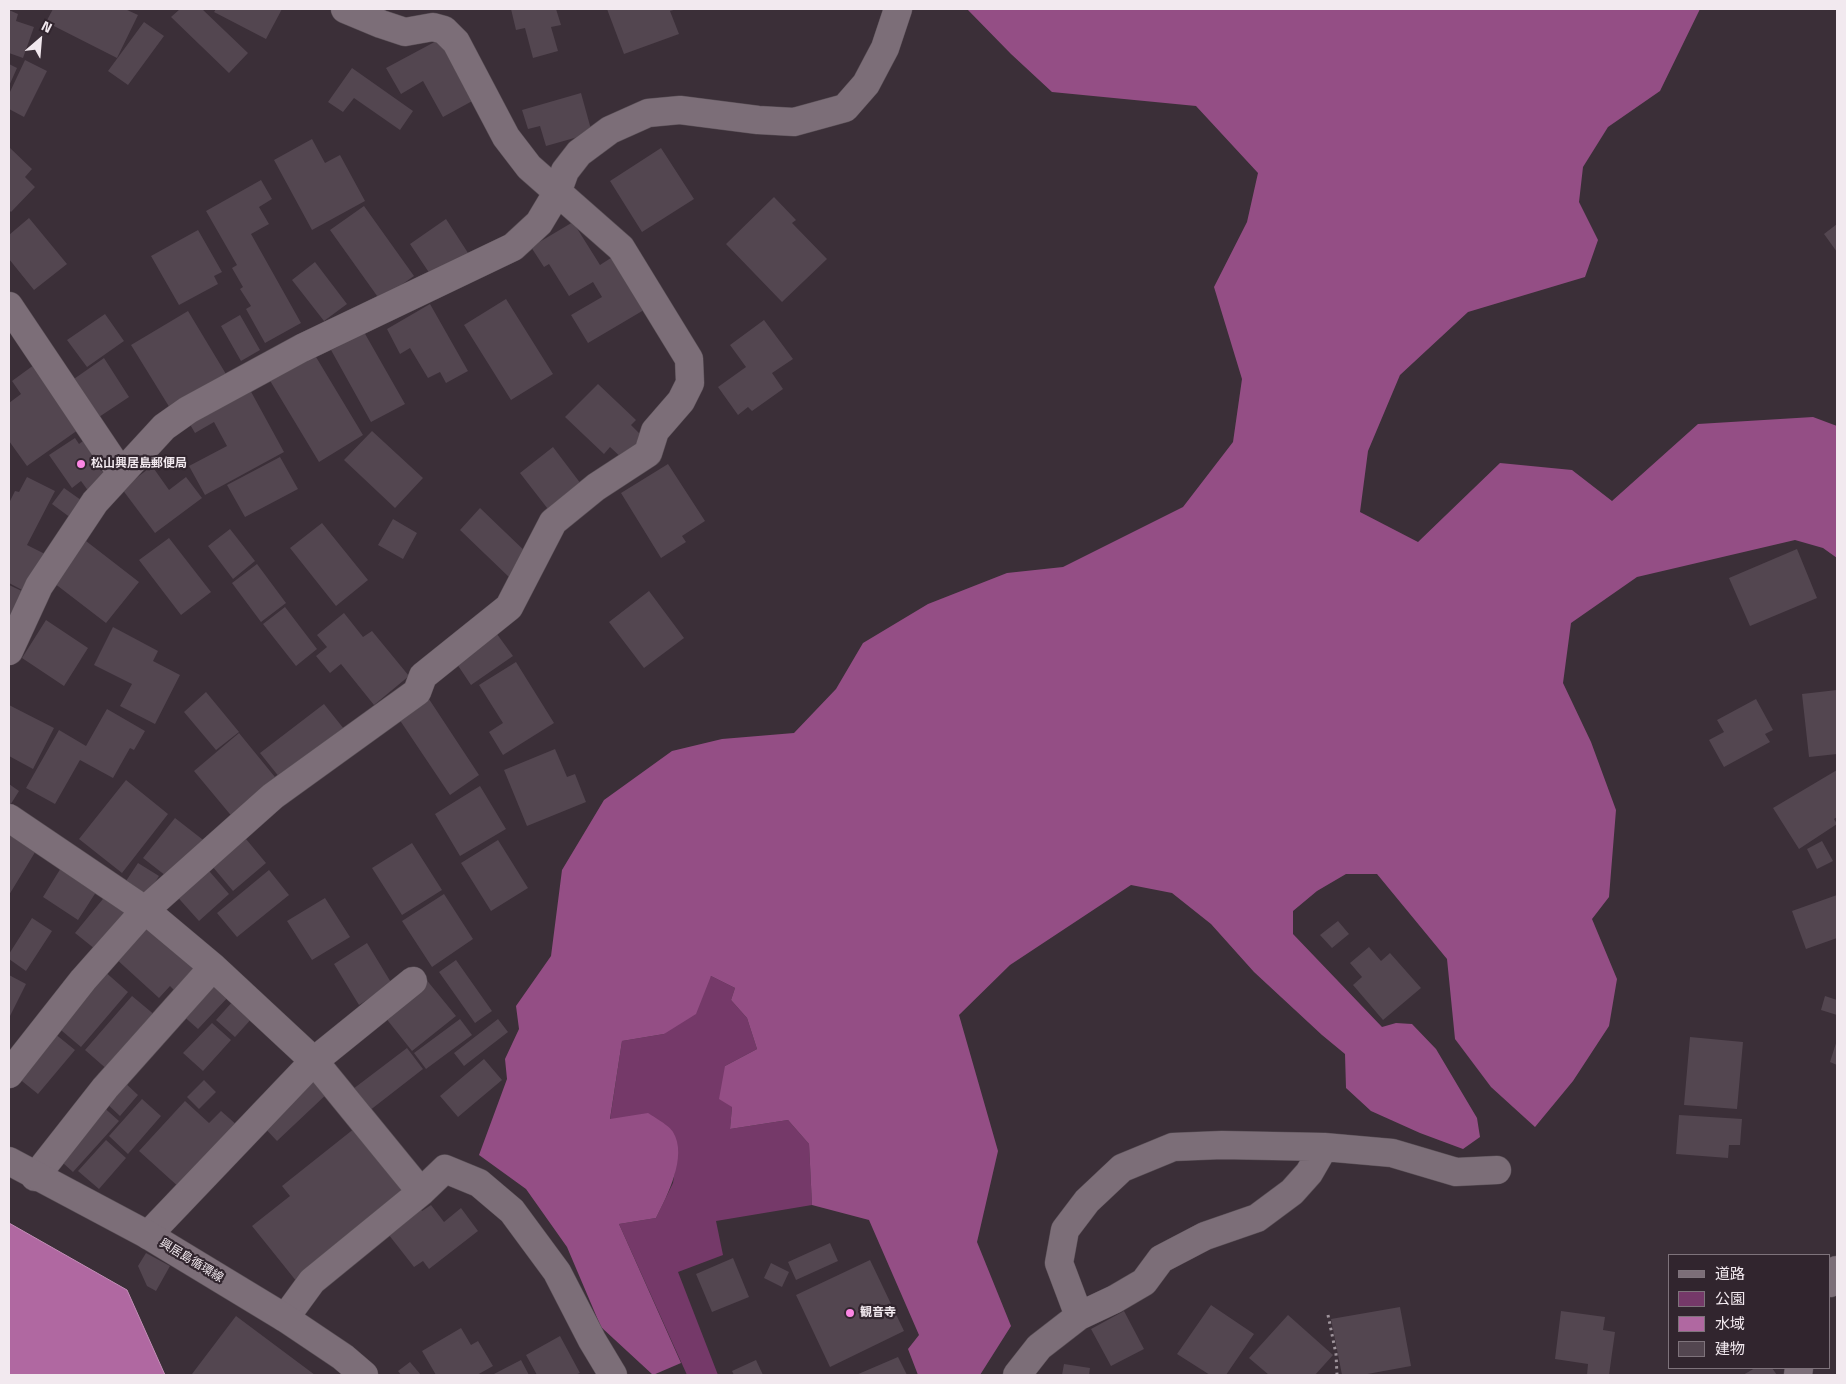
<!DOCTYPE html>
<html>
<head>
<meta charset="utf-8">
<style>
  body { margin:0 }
  #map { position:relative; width:1846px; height:1384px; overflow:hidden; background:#3b2f38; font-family:"Titillium Web","Noto Sans JP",sans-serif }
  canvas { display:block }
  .frame { position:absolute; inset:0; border:10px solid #f2e9ef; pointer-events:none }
  .legend { position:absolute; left:1668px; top:1254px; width:162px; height:115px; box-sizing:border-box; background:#31252e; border:1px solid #7e737b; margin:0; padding:6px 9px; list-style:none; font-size:15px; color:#f2e9ef }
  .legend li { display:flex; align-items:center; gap:10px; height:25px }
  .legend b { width:25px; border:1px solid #7e737b }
  .north { position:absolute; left:15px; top:15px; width:50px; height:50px; -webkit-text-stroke:4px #31252e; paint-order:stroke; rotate:27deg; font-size:14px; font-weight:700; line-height:20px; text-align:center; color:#f2e9ef }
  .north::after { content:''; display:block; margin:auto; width:18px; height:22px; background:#f2e9ef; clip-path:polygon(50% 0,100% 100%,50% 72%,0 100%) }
</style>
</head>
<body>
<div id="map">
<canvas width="1846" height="1384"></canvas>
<div class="frame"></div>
<ul class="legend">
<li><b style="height:6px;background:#7c6e78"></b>道路</li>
<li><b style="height:14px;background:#753969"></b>公園</li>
<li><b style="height:14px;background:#b068a1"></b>水域</li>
<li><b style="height:14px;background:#534650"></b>建物</li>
</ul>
<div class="north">N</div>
</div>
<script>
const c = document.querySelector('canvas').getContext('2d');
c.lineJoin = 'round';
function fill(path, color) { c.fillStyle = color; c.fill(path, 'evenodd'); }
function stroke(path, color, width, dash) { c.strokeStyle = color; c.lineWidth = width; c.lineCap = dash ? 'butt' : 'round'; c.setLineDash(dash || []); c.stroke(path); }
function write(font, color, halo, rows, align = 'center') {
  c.font = font + ' "Titillium Web","Noto Sans JP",sans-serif'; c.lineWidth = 4.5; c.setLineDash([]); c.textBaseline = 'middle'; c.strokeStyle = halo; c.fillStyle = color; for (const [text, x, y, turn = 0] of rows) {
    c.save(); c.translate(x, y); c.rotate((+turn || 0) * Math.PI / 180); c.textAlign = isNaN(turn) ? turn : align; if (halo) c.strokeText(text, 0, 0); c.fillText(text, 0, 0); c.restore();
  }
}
fill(new Path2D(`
  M711,976L735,988L731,1000L747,1018L757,1049L725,1066L732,1107L730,1129L788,1120L809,1144L812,1205L716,1221L723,1255L678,1272L718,1375H687L619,1224L656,1218L673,1183L678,1151L610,1120L622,1041L664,1034Z`), '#753969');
fill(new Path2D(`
  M967,9H1700L1660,91L1608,127L1583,167L1579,202L1598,240L1585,277L1468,312L1400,375L1368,451L1360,512L1418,542L1500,463L1572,470L1612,501L1698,424L1813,417L1837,426V558L1823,548L1795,540L1637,577L1571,623L1563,683L1591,742L1616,810L1609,897L1592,919L1617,979L1609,1026L1573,1081L1535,1127L1491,1087L1455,1039L1447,959L1377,874H1346L1317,891L1293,911V934L1382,1027L1396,1023L1412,1024L1436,1049L1477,1118L1480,1137L1463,1149L1420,1133L1371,1111L1346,1088L1345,1054L1322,1035L1254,972L1211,924L1172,893L1131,885L1010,965L959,1015L998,1151L977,1242L1011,1326L980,1375H918L908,1349L919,1335L869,1220L812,1205L809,1144L788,1120L730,1129L732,1107L719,1099L725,1066L757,1049L747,1018L731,1000L735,988L711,976L696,1014L664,1034L622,1041L610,1119L648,1113C654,1117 670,1126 673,1132C688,1156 667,1196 656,1218L619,1224L681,1363L653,1375L601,1327L567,1247L526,1189L479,1155L507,1079L505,1059L519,1029L516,1006L551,956L562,870L604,800L672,751L722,739L794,733L836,689L863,643L928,604L1007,573L1063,567L1183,507L1233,442L1242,379L1214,287L1247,222L1258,173L1196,106L1052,92L1011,54Z`), '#944e85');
const water = new Path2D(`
  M9,1223L127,1290L165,1375H9Z`);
fill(water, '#b068a1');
stroke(water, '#c48fb8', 1);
fill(new Path2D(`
  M53,9H125L138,15L117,58L46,22Z
  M180,9H202L248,53L229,73L171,17Z
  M216,9H282L266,39L214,12Z
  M511,9H556L561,25L551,27L558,51L533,58L525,28L516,30Z
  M607,9H677L670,11L679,34L624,54Z
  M9,10L18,14L16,21L34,27L23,58L9,53Z
  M144,22L164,36L128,85L108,71Z
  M442,38L476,99L443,117L423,81L401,94L386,68Z
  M25,60L47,71L24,117L9,109V94Z
  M9,64L17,68L9,86Z
  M352,68L413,111L400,130L354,98L343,112L328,102Z
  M581,93L592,133L546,146L540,126L528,129L522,110Z
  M312,139L325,163L340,155L365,201L312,230L274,160Z
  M9,147L32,169L25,177L35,187L11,212L9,210Z
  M661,148L694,199L642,232L610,181Z
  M261,180L272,199L259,207L269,224L251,234L301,323L265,343L246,309L251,306L240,289L243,287L232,268L237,265L206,211Z
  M774,197L796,220L792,223L827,259L782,302L726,244Z
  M364,206L414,276L380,300L330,230Z
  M29,218L67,264L34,290L9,259V235Z
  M446,219L470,256L434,280L410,244Z
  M573,222L600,265L617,254L649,307L588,343L571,315L602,297L593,282L569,296L549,264L544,267L531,247Z
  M1837,224V252L1824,234Z
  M198,230L222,272L214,276L218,284L179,305L151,256Z
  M315,262L347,304L324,321L292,280Z
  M506,299L553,374L511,400L464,325Z
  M430,304L468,371L446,383L440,372L428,378L410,348L400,354L387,329Z
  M188,311L229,379L173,413L131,345Z
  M105,314L124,341L87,367L67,340Z
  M240,315L260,350L241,361L221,326Z
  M764,320L793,359L772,373L783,389L752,411L748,407L738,415L718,387L746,367L730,345Z
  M364,332L405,404L371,422L331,350Z
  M313,352L363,435L319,462L269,379Z
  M104,358L129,397L96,419L71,381Z
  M38,362L85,425L27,466L9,441V403L21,394L12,381Z
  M598,384L636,420L631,425L645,439L625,461L610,447L604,454L565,417Z
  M249,388L284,452L205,495L189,466L227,446L214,422L195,433L188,421Z
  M372,431L423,478L395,508L344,460Z
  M75,438L79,444L87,438L113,475L89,492L81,481L72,488L49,455Z
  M553,447L584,488L551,513L520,473Z
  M280,457L298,489L245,517L227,485Z
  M668,464L705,521L682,536L686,542L661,558L621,493Z
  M152,466L169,490L186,477L202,498L155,533L122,489Z
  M27,477L55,491L27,545L45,554L26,592L9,583V503L15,491L19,492Z
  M64,488L88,505L75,521L52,504Z
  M480,508L530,556L510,578L460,530Z
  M393,519L417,533L403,559L378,545Z
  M322,523L368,580L336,606L290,548Z
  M230,529L255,561L233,579L208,546Z
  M169,538L211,592L181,615L139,560Z
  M86,541L139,582L106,623L54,583Z
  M1797,549L1817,598L1750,626L1729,578Z
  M257,564L286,603L261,622L232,583Z
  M9,585L24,592L9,622Z
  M649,591L684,638L644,668L609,622Z
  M285,607L317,649L296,666L263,624Z
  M344,613L363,637L372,631L409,676L374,705L341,664L330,673L316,656L327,647L317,635Z
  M46,620L88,648L64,686L22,658Z
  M113,627L158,651L153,661L180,675L155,724L120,706L132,684L94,665Z
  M494,630L513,656L471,685L453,658Z
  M516,662L554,723L503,755L489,732L503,723L479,685Z
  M1837,690V754L1809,757L1802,694Z
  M206,692L239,732L216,750L184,712Z
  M425,693L479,775L450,795L395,713Z
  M1756,699L1773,730L1765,734L1770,742L1724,767L1709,740L1724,732L1717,720Z
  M324,704L348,734L284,783L260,753Z
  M9,705L54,728L33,769L9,756Z
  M107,709L145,731L134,750L130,748L113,778L80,760L55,804L26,788L59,730L86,746Z
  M239,733L279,782L234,819L194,771Z
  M555,749L567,777L575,774L586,802L527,826L504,770Z
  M1837,770V817L1834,819L1837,824L1799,849L1773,808Z
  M126,780L168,814L122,873L79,839Z
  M9,784L19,791L9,807Z
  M480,786L506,829L460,856L435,814Z
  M175,818L207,843L175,883L143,858Z
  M9,832L37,849L9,895Z
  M241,833L266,863L233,891L207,860Z
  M498,840L528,888L491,911L461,863Z
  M1822,841L1833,861L1817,869L1807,849Z
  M412,843L442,890L402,915L372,868Z
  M64,863L100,886L78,920L43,897Z
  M138,863L159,876L143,901L122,887Z
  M204,865L229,894L199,921L173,892Z
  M269,870L289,895L237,937L217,913Z
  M107,894L132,914L100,953L75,933Z
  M444,894L473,939L432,967L402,921Z
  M1837,895V938L1806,949L1792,911Z
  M325,898L350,937L312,960L287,921Z
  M32,918L52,931L26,971L9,959V954Z
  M146,921L202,966L177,993L170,986L159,998L114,957Z
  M1338,921L1349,934L1332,948L1320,935Z
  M367,943L392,984L359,1005L334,964Z
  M1369,947L1381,961L1390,953L1421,988L1383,1020L1353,985L1362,977L1350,963Z
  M456,960L492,1011L475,1023L439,972Z
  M103,970L128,992L81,1047L55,1025Z
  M9,975L26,984L9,1018Z
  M213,977L231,994L198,1029L180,1013Z
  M425,978L456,1016L412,1051L381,1012Z
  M132,996L156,1016L109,1071L85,1050Z
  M1825,996L1837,1000V1015L1821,1010Z
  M234,1000L253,1017L235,1037L216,1020Z
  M460,1019L472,1035L426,1069L414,1053Z
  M498,1019L508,1032L464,1066L454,1053Z
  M212,1023L231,1040L203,1071L183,1053Z
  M49,1029L75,1050L38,1094L12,1073Z
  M1690,1037L1743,1042L1737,1109L1684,1105Z
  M1837,1040V1065L1830,1062Z
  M407,1048L423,1069L369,1111L353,1089Z
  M484,1059L502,1080L458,1117L440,1096Z
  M313,1074L330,1091L277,1141L261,1124Z
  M122,1080L138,1095L120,1116L104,1101Z
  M204,1080L216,1092L199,1109L187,1097Z
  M142,1099L161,1116L128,1154L109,1136Z
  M185,1101L209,1123L221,1111L238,1126L181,1189L139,1151Z
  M100,1104L119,1121L73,1172L54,1155Z
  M1679,1115L1742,1119L1740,1145H1729L1728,1158L1676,1154Z
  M355,1128L408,1194L297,1282L252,1226L290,1196L282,1186Z
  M106,1140L126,1158L99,1189L78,1171Z
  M431,1205L444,1222L461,1208L478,1231L429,1269L423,1261L414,1267L385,1230L418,1206L422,1211Z
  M830,1243L838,1261L796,1280L788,1262Z
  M146,1253L170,1266L156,1291L147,1286L138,1266Z
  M733,1258L749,1297L712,1312L696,1274Z
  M870,1260L904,1331L830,1367L796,1295Z
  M771,1263L789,1272L782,1287L764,1278Z
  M1211,1305L1254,1334L1226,1375H1210L1177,1354Z
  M1400,1307L1411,1366L1362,1375H1342L1331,1319Z
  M1124,1311L1144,1349L1111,1366L1091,1329Z
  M1561,1311L1605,1317L1603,1330L1615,1332L1609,1375H1587L1588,1364L1555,1359Z
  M1288,1315L1333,1355L1315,1375H1269L1249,1358Z
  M236,1316L315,1375H193L192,1374Z
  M461,1328L471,1345L478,1341L493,1366L477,1375H436L422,1351Z
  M560,1336L580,1373L575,1375H537L526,1355Z
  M898,1357L907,1375H856Z
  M521,1360L529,1375H492Z
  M756,1360L763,1375H734L732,1371Z
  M410,1362L421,1375H401L398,1371Z
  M1064,1364L1090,1368L1089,1375H1062Z
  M1755,1368H1772L1777,1375H1743Z`), '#534650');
const minor = new Path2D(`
  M9,306L121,473
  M9,651L39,586L95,502L164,427L188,410L302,348L513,247L539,223L557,193L565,171L579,153L610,130L648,113L680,110L758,120L794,122L845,108L866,84L885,48L898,9
  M9,818L145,910L213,967L314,1061L421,1192L445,1169L479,1183L512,1211L557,1272L592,1340L613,1375
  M9,1074L83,980L145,910L273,796L417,692L423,676L509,607L553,522L596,487L648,453L655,431L681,401L690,383L689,359L621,248L529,167L506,137L456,42L444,30L433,27L405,32L381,24L345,9
  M35,1177L105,1088L213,967
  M148,1235L314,1061L413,981
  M1830,1283L1837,1270
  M1079,1316L1059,1263L1065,1230L1087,1201L1122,1168L1173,1147L1222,1145L1324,1147L1392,1153L1456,1172L1497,1170
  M285,1318L312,1281L421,1192
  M1017,1375L1039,1347L1079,1316L1115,1299L1144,1282L1161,1259L1205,1236L1257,1218L1292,1192L1309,1173L1324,1147
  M1798,1375L1799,1368`);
const secondary = new Path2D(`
  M9,1161L148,1235L285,1318L343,1357L364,1375`);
stroke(minor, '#584e55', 29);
stroke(secondary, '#584e55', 29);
stroke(new Path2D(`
  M1328,1315L1336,1354L1337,1375`), '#9f949c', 3, [2.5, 4]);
stroke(minor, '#7c6e78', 28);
stroke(secondary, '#7c6e78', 28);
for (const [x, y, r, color] of [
  [81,464,5,"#fc86e4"],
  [850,1313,5,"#fc86e4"]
]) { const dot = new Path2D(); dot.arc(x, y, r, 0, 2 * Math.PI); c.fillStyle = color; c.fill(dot); stroke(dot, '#31252e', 2); }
write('bold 12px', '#f2e9ef', '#31252e', [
  ["松山興居島郵便局",91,464],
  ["観音寺",860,1313]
], 'left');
write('12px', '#f2e9ef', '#31252e', [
  ["興居島循環線",191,1261,31]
]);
</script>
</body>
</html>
